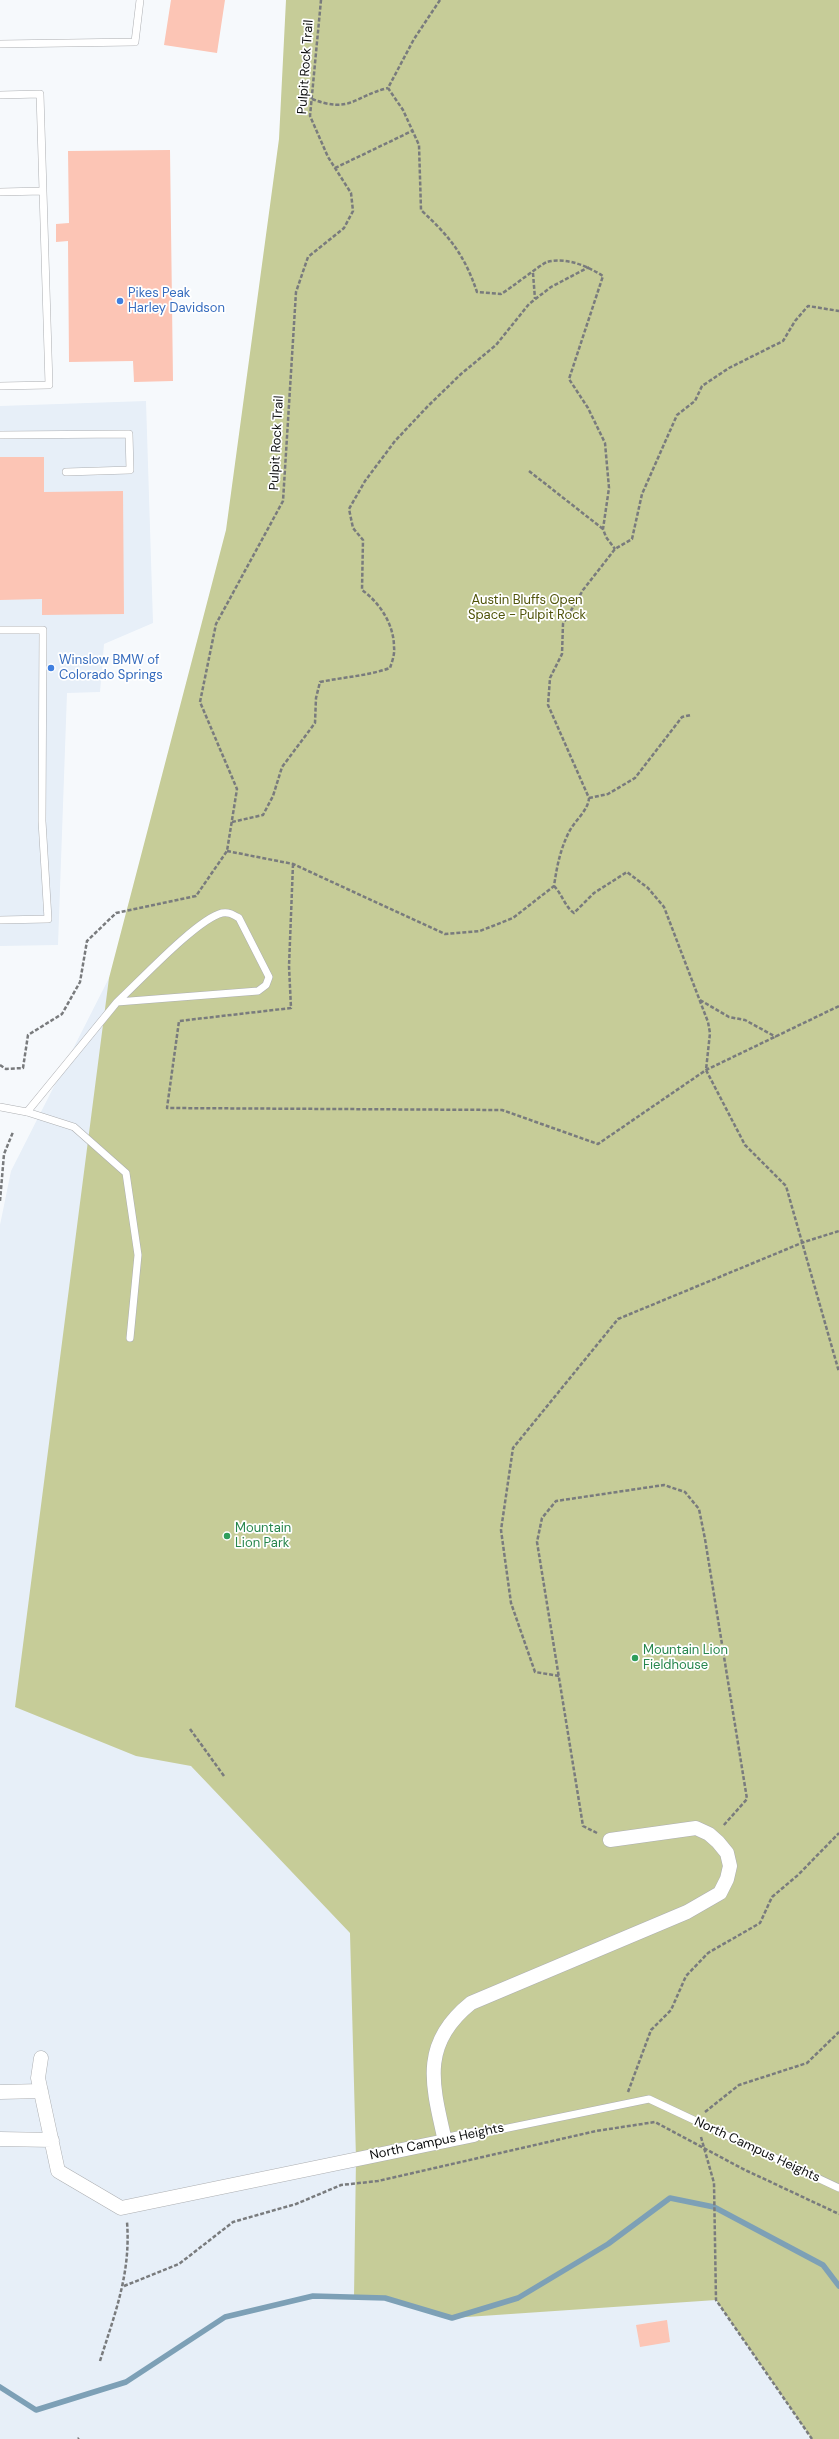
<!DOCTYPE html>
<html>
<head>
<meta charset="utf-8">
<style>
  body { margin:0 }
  canvas { display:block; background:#f6f9fc }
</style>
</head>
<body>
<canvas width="839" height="2439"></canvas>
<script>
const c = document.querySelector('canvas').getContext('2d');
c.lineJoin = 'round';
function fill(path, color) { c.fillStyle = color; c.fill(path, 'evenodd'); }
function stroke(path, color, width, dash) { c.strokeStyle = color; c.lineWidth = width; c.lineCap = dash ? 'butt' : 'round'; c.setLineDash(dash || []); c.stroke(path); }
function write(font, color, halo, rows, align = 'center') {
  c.font = font + ' "DM Sans",sans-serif'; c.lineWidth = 3.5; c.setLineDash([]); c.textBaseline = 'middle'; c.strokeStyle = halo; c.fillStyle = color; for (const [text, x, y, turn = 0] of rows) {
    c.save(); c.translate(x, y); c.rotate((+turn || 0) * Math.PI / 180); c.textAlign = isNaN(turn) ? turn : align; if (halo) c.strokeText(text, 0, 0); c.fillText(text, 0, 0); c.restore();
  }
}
fill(new Path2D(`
  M146,401L153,623L104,644L100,692L67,693L58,945L0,946V406Z
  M560,918L839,2439H0V1225L11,1171L109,978Z`), '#e7eff8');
fill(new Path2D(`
  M286,0H839V2439H812L716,2300L452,2318L385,2298L354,2297L356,2159L350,1933L191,1766L136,1756L15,1707L109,978L226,530L279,139Z`), '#c6cc98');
stroke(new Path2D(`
  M0,2387L36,2410L126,2382L225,2317L313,2296L385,2298L452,2318L518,2298L608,2244L670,2198L714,2207L823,2265L839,2286`), '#7da0b6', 5.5);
fill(new Path2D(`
  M171,0H225L217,53L164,45Z
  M170,150L173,381L134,382L133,361L69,362L68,241L56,242V224L69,223L68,151Z
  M0,457H44V492L123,491L124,614L42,615V599L0,600Z
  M667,2320L670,2342L640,2347L636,2325Z`), '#fcc5b5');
const service = new Path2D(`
  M0,44L135,42L140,0
  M0,95L40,94L43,191
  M0,192L43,191L49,385L0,386
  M0,435L129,434L130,470L66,472
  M0,630H43L42,821L48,919L0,920
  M0,1107L27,1112L74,1127L126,1173L138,1255L130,1338
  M27,1112L117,1002L258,991L266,985L269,977L239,918C232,914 229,912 222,913C197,919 138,983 117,1002
  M474,2135L649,2099L839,2188`);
const minor = new Path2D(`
  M41,2058L38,2078L58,2171L121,2208L474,2135
  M0,2092L41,2091
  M0,2139L52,2140
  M445,2141C432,2084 420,2044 471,2003L687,1912L720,1893L727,1879L730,1866L727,1853L718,1842L709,1834L696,1828L610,1840`);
stroke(service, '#adafb2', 8);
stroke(minor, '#adafb2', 15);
stroke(new Path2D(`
  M440,0L414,39L388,88L403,110L419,145L421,210C450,237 464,254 477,292L501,294C510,289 541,264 547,262C567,257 587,266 603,276L569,379L588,408L605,443L609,488L603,529L606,537L615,549
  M312,99C351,114 354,96 388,88
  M335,168L412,131
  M533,273L535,299
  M529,471L603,529
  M589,798L608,794L635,778L682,717L691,715
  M232,822L263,815L273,796L282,767L315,723L316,698L320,682C344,677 367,676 390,668C392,662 395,654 394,647C394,624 379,602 362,590L363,540L353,528L349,509L365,481L395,441L428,406L461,374L496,345L529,304L551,287L589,267
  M227,851L293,864L445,934L480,931L513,918L554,886C557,866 560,850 569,832C575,820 588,811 589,798L548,705L550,678L562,654L563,624L583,590L615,549L632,539L642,494L677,415L695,401L702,386L729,368L783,341L795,321L808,306L839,311
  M293,864L289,966L291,1008L179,1021L167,1108L502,1110L598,1144L706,1070L839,1006
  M554,886C562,894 565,907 574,913L594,893L627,872L648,888L664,907L708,1022L710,1033L706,1070L745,1145L786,1186L839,1372
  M700,1000L729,1017L745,1020L776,1037
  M0,1065L6,1069L23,1068L28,1035L62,1014L80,982L87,941L116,913L196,896L227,851L237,789L200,702L216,624L283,501L296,292L308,257L344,228L353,211L351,193L328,157L310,116L321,0
  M0,1201L4,1154L13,1132
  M559,1676L535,1672L511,1603L501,1530L513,1448L618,1319L804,1242L839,1231
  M190,1729L224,1776
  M597,1833L583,1826L537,1542L542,1518L556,1501L664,1485L685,1492L699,1509L705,1539L747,1799L723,1826
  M628,2092L651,2030L671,2010L686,1976L708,1953L760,1923L772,1897L798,1875L839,1833
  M705,2112L739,2085L807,2063L839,2032
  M701,2137L714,2183L716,2300L812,2439
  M124,2286L179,2264L233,2222L296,2204L341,2185L378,2181L596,2131L655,2122L743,2169L839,2214
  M100,2361C115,2313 131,2273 127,2222
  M78,2439L79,2438`), '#797b7d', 2.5, [4, 2]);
stroke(service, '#fff', 7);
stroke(minor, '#fff', 14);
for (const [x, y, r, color] of [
  [120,301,4,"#3f7fe0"],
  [51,668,4,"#3f7fe0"],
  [227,1536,4,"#2e9e5b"],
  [635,1658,4,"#2e9e5b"]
]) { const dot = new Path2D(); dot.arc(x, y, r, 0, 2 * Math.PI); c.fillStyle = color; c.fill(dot); stroke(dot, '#fff', 1.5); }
write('13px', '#0b0c0d', '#fff', [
  ["Pulpit Rock Trail",306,67,-86],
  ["Pulpit Rock Trail",277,443,-87],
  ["North Campus Heights",437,2142,-12],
  ["North Campus Heights",757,2150,25]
]);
write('13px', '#366cbe', '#fff', [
  ["Pikes Peak",128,294],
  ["Harley Davidson",128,309],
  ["Winslow BMW of",59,661],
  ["Colorado Springs",59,676]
], 'left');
write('13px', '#50540a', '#fff', [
  ["Austin Bluffs Open",527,601],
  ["Space - Pulpit Rock",527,616]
]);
write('13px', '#27864d', '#fff', [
  ["Mountain",235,1529],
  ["Lion Park",235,1544],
  ["Mountain Lion",643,1651],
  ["Fieldhouse",643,1666]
], 'left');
</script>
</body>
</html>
